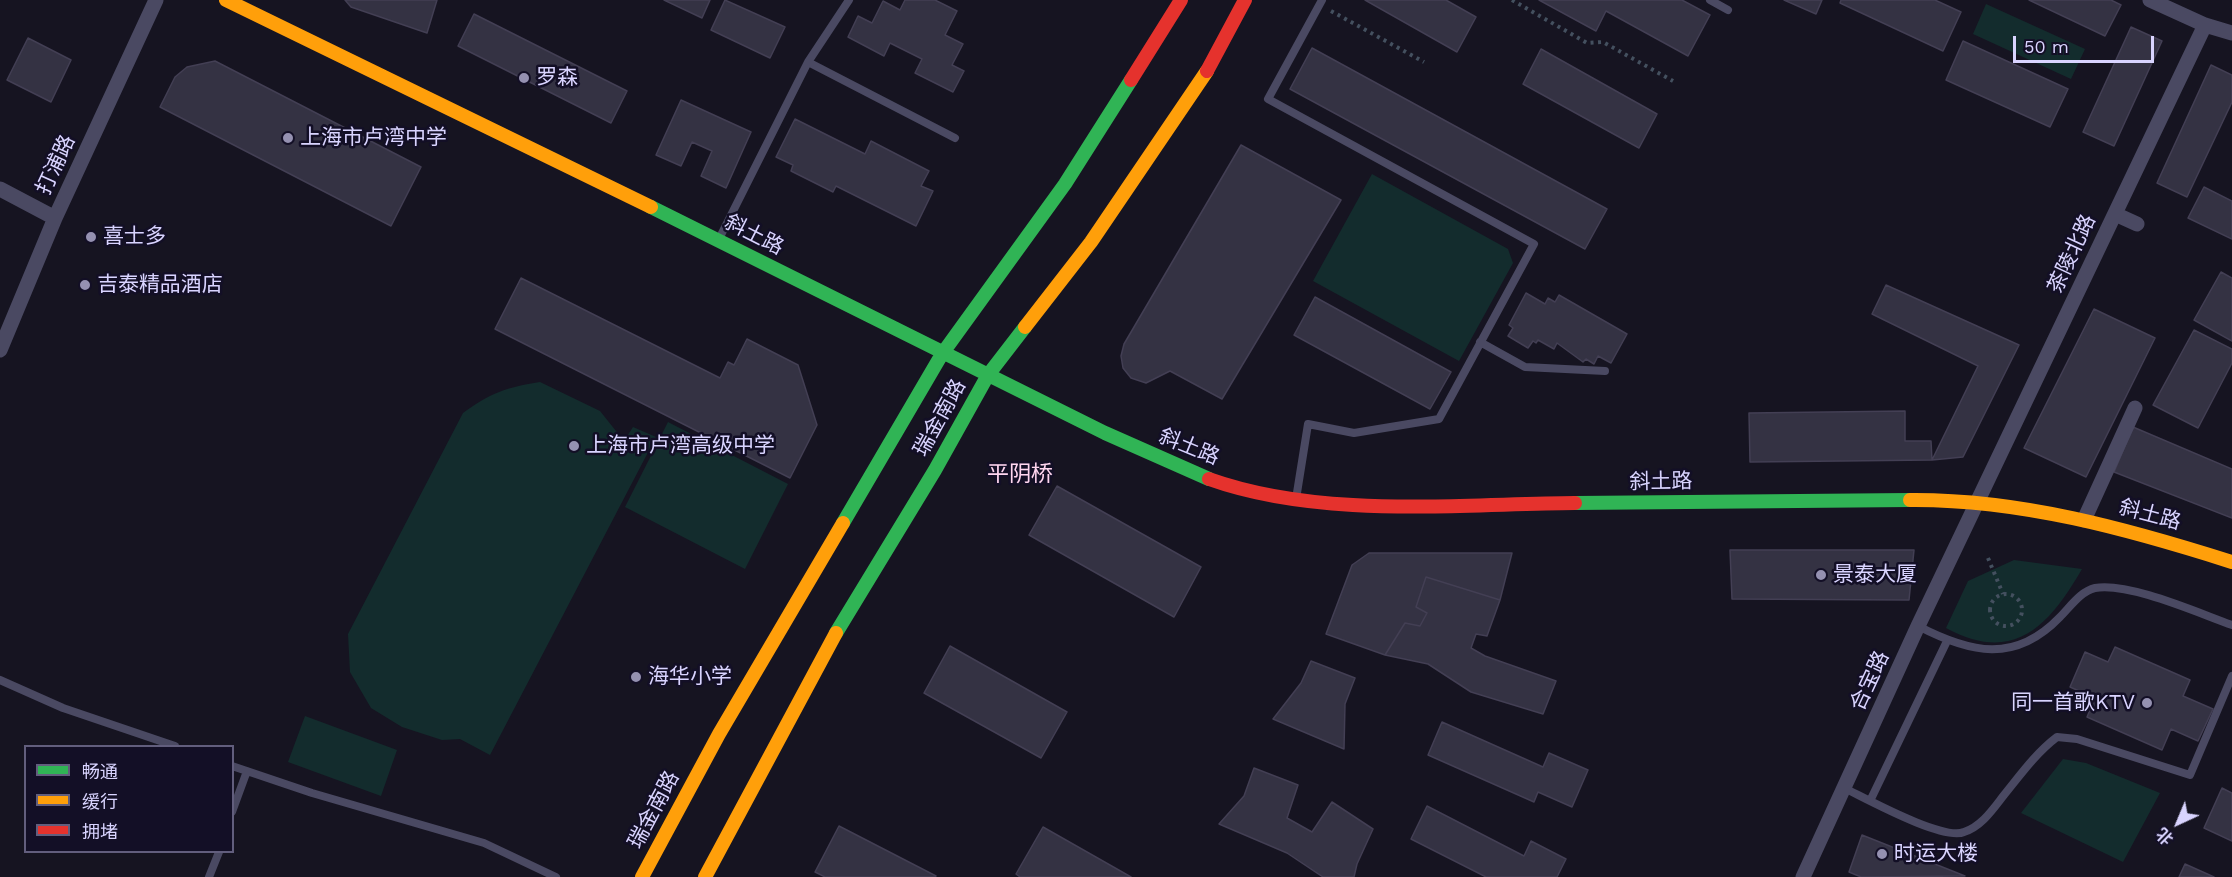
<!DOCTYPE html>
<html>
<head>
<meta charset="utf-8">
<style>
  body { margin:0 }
  #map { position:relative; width:2232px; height:877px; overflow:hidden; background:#161421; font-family:"Work Sans","Noto Sans SC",sans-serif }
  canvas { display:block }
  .legend { position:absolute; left:24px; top:745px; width:210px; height:108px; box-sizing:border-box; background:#130f26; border:2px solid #625e7d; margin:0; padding:8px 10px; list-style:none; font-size:18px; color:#d9d4ff }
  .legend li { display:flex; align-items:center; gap:12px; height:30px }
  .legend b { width:30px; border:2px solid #625e7d }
  .north { position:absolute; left:2148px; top:793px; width:60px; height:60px; -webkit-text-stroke:4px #130f26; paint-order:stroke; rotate:224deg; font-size:16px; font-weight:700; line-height:24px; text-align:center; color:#d9d4ff }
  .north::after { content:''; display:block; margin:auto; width:21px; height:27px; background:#d9d4ff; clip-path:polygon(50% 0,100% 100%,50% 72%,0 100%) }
  .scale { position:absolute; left:2013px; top:36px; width:141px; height:27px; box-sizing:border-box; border:3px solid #d9d4ff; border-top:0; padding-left:8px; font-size:18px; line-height:21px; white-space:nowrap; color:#d9d4ff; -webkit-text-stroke:4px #130f26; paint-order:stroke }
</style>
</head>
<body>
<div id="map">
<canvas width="2232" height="877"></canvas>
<ul class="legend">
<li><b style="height:8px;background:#30b455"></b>畅通</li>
<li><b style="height:8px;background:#ff9f0a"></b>缓行</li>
<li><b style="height:8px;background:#e5322d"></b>拥堵</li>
</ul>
<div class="north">北</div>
<div class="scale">50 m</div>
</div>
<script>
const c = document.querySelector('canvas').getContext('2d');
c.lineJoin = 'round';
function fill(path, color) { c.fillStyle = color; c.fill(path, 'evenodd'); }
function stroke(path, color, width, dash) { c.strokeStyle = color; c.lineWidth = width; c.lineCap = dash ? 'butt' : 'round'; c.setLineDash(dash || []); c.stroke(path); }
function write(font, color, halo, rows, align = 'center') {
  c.font = font + ' "Work Sans","Noto Sans SC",sans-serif'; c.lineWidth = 5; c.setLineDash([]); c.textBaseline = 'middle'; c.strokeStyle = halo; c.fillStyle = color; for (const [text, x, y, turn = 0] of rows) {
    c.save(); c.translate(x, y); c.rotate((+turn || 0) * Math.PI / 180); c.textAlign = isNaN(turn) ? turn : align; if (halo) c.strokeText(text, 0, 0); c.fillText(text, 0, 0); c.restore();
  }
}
fill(new Path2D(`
  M1986,4L2085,49L2071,79L1973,34Z
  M1372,174L1508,249L1513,263L1459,361L1313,281Z
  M540,382L600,411L624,441L633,427L656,437L490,755L460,739L442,740L402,727L371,708L350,672L348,634L463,413C490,393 507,387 540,382Z
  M668,422L788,484L745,569L625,507Z
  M2014,560L2082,569C2049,626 2014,665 1946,628L1968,581Z
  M305,716L397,750L381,796L288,762Z
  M2063,759L2086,763L2160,793L2123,862L2021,813Z`), '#132c2d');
const building = new Path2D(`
  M345,0H437L427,33L351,7Z
  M664,0H710L702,18Z
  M725,0L785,27L770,58L711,30Z
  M905,0H935L957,11L945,35L963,44L952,65L964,71L953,92L915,73L922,59L890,43L884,56L848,37L858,16L872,23L883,1L900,10Z
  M1365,0H1446L1476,17L1457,52Z
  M1539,0H1682L1710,15L1688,56L1606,11L1596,31Z
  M1784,0H1822L1816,14Z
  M1841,0H1935L1961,12L1943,51L1840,3Z
  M2029,0H2111L2121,5L2105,36Z
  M474,14L627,91L611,123L458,46Z
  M2131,27L2162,41L2114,146L2083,132Z
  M28,38L71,60L51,102L7,80Z
  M1963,41L2068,89L2050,127L1946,80Z
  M1312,48L1607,209L1585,249L1290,89Z
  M1541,49L1657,114L1639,148L1523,84Z
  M215,61L421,167L391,226L160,107L175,77L187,67Z
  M2211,65L2232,75V102L2187,197L2157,183Z
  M681,100L751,132L726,188L701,176L712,151L692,142L681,166L656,155Z
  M795,119L865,154L871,141L929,171L921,186L933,191L916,226L836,186L833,192L791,171L793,165L776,157Z
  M1241,145L1341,200L1222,399L1170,371L1146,383L1131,378L1123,368L1121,356L1124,344Z
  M2204,187L2232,201V239L2188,218Z
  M2221,272L2232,278V341L2194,320Z
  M521,278L720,378L728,362L734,365L747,339L798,365L817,425L790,478L495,329Z
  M1886,285L2019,345L1963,457L1932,460L1978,366L1872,314Z
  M1526,293L1545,304L1548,298L1555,302L1559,295L1627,334L1611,363L1598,356L1594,364L1586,359L1583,362L1557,343L1554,349L1538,340L1536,343L1533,341L1528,348L1508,336L1513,328L1509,325Z
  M1315,297L1451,372L1430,409L1294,335Z
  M2094,309L2155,338L2086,477L2024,448Z
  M2194,330L2232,349V363L2198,428L2153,405Z
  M1905,411V441H1931L1932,460L1750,462L1749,413Z
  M2133,427L2232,469V518L2114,472Z
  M1057,486L1201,567L1174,617L1029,535Z
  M1730,550H1914L1909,600L1732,599Z
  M1369,553H1512L1500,600L1426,577L1416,607L1427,613L1420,626L1405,623L1385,655L1326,634L1352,565Z
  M1426,577L1500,600L1487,636L1476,634L1471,648L1485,656L1556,681L1543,714L1471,692L1428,664L1385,655L1405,623L1420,626L1427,613L1416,607Z
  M950,646L1067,712L1041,758L924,693Z
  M2115,647L2190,680L2183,696L2213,709L2198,741L2171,729L2162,750L2087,717L2095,698L2070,687L2085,652L2108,662Z
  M1311,661L1355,678L1345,704L1344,749L1273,719L1301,683Z
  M1442,722L1543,767L1549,753L1588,770L1572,807L1538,792L1534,802L1428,755Z
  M1254,768L1298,785L1287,818L1312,832L1332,802L1373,829L1357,864L1354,877H1323L1287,853L1219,824L1244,796Z
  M2222,788L2232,793V841L2204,828Z
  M1427,806L1524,856L1531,841L1566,859L1557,877H1486L1411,839Z
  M839,826L936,876L935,877H825L815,872Z
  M1043,827L1131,877H1020L1016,874Z
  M1862,835L1965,876L1861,877L1849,872Z
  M2185,864L2214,877H2179Z`);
fill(building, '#343243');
stroke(building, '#433f54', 1.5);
stroke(new Path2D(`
  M1512,0L1587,43L1603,42L1673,81
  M1331,11L1424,62
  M1988,558L2003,594
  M1990 610a16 16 0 1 1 32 0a16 16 0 1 1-32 0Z`), '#44505f', 4, [3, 4.5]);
stroke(new Path2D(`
  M1710,0L1728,10
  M808,62L955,138
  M719,239L808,62L849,0
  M1480,342L1525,367L1605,371
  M1296,499L1308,424L1354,433L1439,419L1534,244L1268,99L1322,0
  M1918,626C1970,653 2015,664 2060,617C2070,607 2081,591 2095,588C2129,582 2198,613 2232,625
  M0,680L63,708L175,746
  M232,766L312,793L484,843L556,877
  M1844,788C1867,799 1943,841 1964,832C1982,826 1993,809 2004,795C2021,774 2036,753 2057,737L2077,739L2190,775L2232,676
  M1870,801L1947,641
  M232,812L247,771
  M209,877L219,852`), '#4a4962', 8);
stroke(new Path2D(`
  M2150,0L2205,25L2232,33
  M0,189L55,218
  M2115,214L2137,224
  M0,350L55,218L156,0
  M2084,520L2135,408
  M1803,877L1918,626L2205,25`), '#4a4962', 15);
stroke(new Path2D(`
  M651,207L1105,433L1209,479
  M1575,503L1910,500
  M843,523L942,354L1065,184L1131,80
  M836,633L935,470L988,375L1025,327`), '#30b455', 14);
stroke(new Path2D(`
  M226,0L651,207
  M1025,327L1091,242L1207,71
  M1910,500C2020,499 2128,529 2232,562
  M642,877L719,734L843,523
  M705,877L836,633`), '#ff9f0a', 14);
stroke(new Path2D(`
  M1207,71L1245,0
  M1131,80L1181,0
  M1209,479C1321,519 1458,504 1575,503`), '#e5322d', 14);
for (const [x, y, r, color] of [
  [524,78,6,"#9591b1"],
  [288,138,6,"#9591b1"],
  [91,237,6,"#9591b1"],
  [85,285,6,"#9591b1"],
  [574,446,6,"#9591b1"],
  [1821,575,6,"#9591b1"],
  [636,677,6,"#9591b1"],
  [2147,703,6,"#9591b1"],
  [1882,854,6,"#9591b1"]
]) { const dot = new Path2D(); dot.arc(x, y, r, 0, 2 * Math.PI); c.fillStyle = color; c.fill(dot); stroke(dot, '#130f26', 2); }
write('21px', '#d9d4ff', '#130f26', [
  ["罗森",536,78],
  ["上海市卢湾中学",300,138],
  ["喜士多",103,237],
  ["吉泰精品酒店",97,285],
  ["上海市卢湾高级中学",586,446],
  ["景泰大厦",1833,575],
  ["海华小学",648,677],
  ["同一首歌KTV",2135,703,"right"],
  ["时运大楼",1894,854]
], 'left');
write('21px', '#d9d4ff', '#130f26', [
  ["打浦路",56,165,-65],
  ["斜土路",754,235,27],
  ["茶陵北路",2072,254,-65],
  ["瑞金南路",940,418,-61],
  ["斜土路",1189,447,22],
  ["斜土路",1661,482,-1],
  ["斜土路",2150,515,15],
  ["合宝路",1870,681,-65],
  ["瑞金南路",654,810,-62]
]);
write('22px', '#ffd6f0', '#130f26', [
  ["平阴桥",1020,475]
]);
</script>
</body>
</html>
